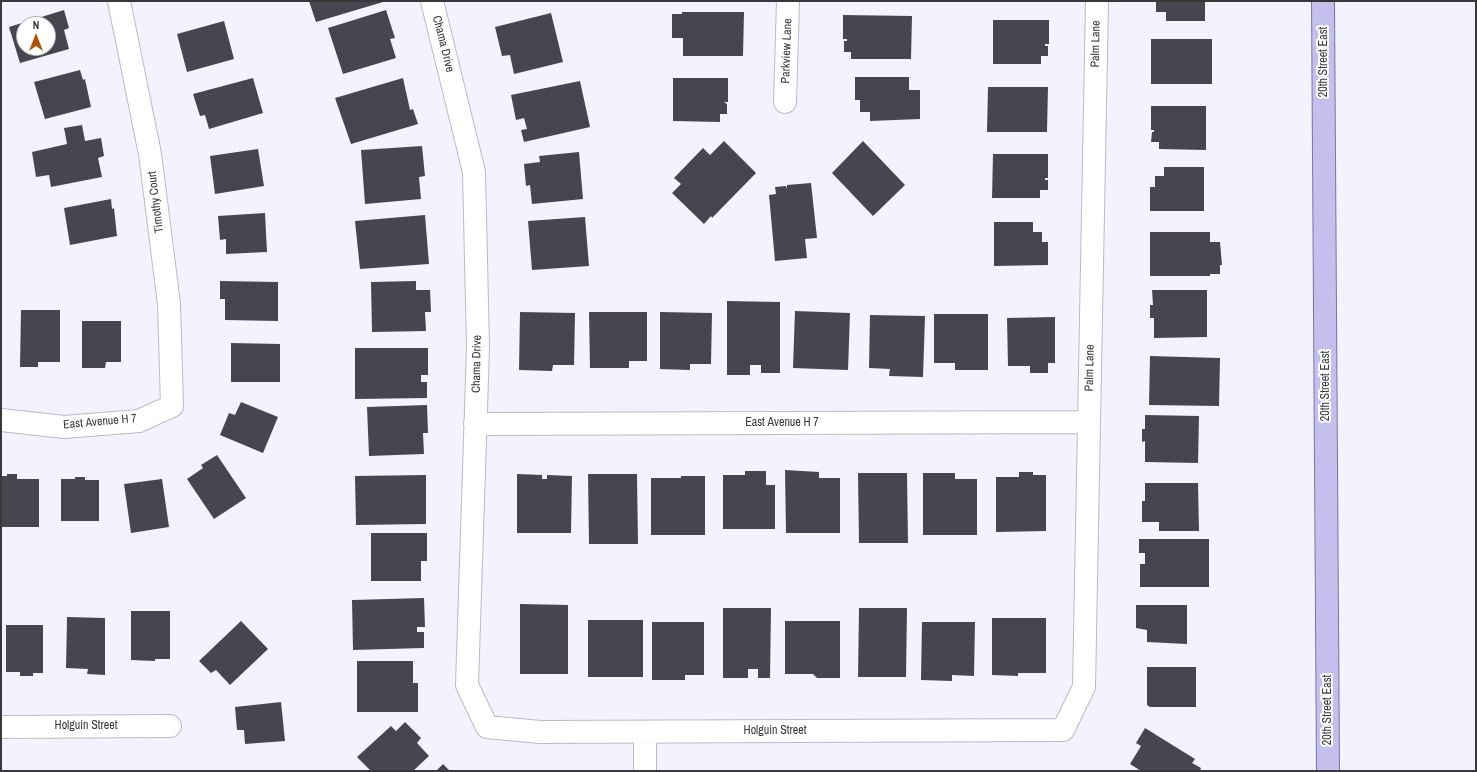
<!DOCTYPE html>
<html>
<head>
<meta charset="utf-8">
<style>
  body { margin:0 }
  #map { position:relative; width:1477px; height:772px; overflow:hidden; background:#f3f2fe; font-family:"Archivo Narrow",sans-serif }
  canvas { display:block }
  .frame { position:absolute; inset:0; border:2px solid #38383c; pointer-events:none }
  .north { position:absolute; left:16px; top:16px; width:40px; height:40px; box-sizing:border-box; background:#fff; border:1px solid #afafb1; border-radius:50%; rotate:0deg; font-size:11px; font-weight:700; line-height:16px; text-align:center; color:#38383c }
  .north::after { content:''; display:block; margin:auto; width:14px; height:18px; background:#b15106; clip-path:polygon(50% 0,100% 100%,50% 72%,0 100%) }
</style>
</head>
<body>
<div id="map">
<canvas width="1477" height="772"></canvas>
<div class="frame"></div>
<div class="north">N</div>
</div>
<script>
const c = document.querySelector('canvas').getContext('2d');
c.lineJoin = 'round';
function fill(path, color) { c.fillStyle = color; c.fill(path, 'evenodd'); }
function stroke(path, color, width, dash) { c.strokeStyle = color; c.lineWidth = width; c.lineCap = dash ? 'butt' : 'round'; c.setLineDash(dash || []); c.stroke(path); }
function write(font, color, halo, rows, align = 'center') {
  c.font = font + ' "Archivo Narrow",sans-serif'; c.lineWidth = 4; c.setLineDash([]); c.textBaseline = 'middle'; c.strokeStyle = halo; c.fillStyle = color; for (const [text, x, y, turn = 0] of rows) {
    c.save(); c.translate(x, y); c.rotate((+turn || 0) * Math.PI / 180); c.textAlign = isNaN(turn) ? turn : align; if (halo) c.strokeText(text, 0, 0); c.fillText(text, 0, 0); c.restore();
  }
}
fill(new Path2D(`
  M309,1H382L383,2L316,22Z
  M1156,1H1205V21H1166V12H1156Z
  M64,10L69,28L64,30L69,49L20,63L9,27ZM24,24H48V48H24Z
  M386,10L395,38L390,39L396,58L343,74L328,28Z
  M682,12H744L743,56H683V38H672V14H682Z
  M551,13L563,62L514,74L510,55L502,56L495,27Z
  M843,15L912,16L911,59H851V52H844V41H847V39H843Z
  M993,20H1049V44H1045V46H1048V56H1041V64H993Z
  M224,21L234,59L187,72L177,34Z
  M1151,39H1212V84H1151Z
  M80,70L83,80L85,79L91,107L45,119L34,82Z
  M855,77H909V90H920V119L870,121V112H860V100H855Z
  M253,78L263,113L209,129L205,115L200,116L193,94Z
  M403,78L410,110L413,109L418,124L351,144L335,98Z
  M673,78H728V102H724L727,104V114H720V122L673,121Z
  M580,81L590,127L524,142L521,130L527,129L524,118L516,120L511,95Z
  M988,87H1048L1047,132H987Z
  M1151,106H1206V150L1159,149V142H1151L1152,132H1154V130H1151Z
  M82,125L85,141L101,138L104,156L98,158L102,177L51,187L49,175L36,177L32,152L67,144L64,128Z
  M724,141L756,173L712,218L711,216L704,224L672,193L681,184L674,178L703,148L710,155Z
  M863,141L905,185L873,216L832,173Z
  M422,146L425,176L419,177L421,199L365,204L361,150Z
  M258,149L264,186L215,194L210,156Z
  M579,152L583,199L532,204L530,185L526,186L524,164L540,162L539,156Z
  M993,154H1048V178H1045V180H1048V190H1040V198H992Z
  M1164,167H1204V211H1150V187H1155V176H1164Z
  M811,183L817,238L805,239L807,258L775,261L769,195L776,194L775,187L786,186L787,189V185Z
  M111,199L112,209L114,208L117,236L70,245L64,208Z
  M265,213L267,252L226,254V239L220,240L218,216Z
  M425,215L429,264L360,269L355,221Z
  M585,217L589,266L532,270L528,221Z
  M994,222H1033V232H1042V242H1048V265L994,266Z
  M1150,232H1210V242H1220L1222,265H1220V274H1210V276H1150Z
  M220,281L278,282V321L225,320V299H220Z
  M416,281V290H430L431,312H425L426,331L372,332L371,282Z
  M1152,290H1207V337L1154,338V318H1150V305H1153Z
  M727,301L780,302V373H761V365H750V375H727Z
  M21,310H60V362H38V367H20Z
  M795,311L850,313L848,370L793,368Z
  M520,312L575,313L574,365H553L552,371L519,370Z
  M589,312H647V361H629V368H590Z
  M660,312L712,313L711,364H690V370L660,369Z
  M934,314H988V370H955V363H934Z
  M870,315L925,316L923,377L889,376L890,369L869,368Z
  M1055,317V363H1048V373H1030V366H1008L1007,318Z
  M82,321H121V362H106L105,368H82Z
  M231,343L280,344V382H231Z
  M355,348H428V375H421V382H427V398L355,399Z
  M1150,356L1220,358L1219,406L1149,405Z
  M241,402L278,417L263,453L220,435L229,413L235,415Z
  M427,405L428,433H423L424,454L369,456L367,407Z
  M1145,415L1199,416L1198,463L1145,462V441L1142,442V429H1145Z
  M217,455L246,498L214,519L187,479L203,468L201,465Z
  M785,470L819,472V478H840V533H786Z
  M745,471H766V485H775V529H723V475H745Z
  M1019,472H1033V475H1046V531L996,532V477H1019Z
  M858,473H907L908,543H859Z
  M923,473H955V479H977V535H923Z
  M7,474H17V479H39V527H1V476H7Z
  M517,474L542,475V479H547V475L572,476L571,533H517Z
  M588,474H637L638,544H589Z
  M426,475V524L356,525L355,476Z
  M681,476H705V535H651V478H681Z
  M75,477H85V480H99V521H61V479H75Z
  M162,479L169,527L131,533L124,484Z
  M1145,483H1198L1199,531H1159V522H1142V501H1145Z
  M371,533H427V561H421V581H371Z
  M1139,539H1209V587H1140V564H1145V553H1139Z
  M424,598L425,627H417V632H424V648L353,650L352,600Z
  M520,604L568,605V674H520Z
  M1136,605H1187V644L1147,642V630L1136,628Z
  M723,608H771L770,678H758V669H748V678H723Z
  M859,608H907L906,677H858Z
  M131,611H170V659H155V661L131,660Z
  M67,617L105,618V675L87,674L88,669L66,668Z
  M992,618H1046V673H1018V676L992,675Z
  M588,620H643V677H588Z
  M241,621L268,649L230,685L216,670L211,673L199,661Z
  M785,621H840V678H817L813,674H785Z
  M652,622H704V675H685V680H652Z
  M922,622H975L974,676L952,675V681L921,680Z
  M6,625H43V673H33V676H20V672H6Z
  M357,661H413V683H418V712H357Z
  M1147,667H1196V707H1150L1147,705Z
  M281,702L285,741L245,744L244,730H237L235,707Z
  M405,722L421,738L417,743L429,756L413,771H371L357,757L391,726L396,731Z
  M1145,728L1195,759L1192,763L1201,768L1200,771H1141L1130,764L1141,746L1136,743Z
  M443,764L450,771H436Z`), '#474650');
const minor = new Path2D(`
  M432,1L474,172L478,347L467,685L487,727L540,732L1063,730L1084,687L1097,1
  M785,102L788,1
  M1,420L64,427L139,421L172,406L169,304L150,154L119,1
  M475,424L1089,422
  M1,727L170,726
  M645,732V771`);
const major = new Path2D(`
  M1323,1L1328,771`);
stroke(minor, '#bbbac6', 24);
stroke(major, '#7b74a9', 24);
stroke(minor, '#fff', 22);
stroke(major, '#c5bfee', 22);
write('12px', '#38383c', '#fff', [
  ["Chama Drive",443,44,76],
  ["Palm Lane",1096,44,-89],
  ["Parkview Lane",787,51,-88],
  ["20th Street East",1324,62,-90],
  ["Timothy Court",156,202,-97],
  ["Chama Drive",477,364,-89],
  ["Palm Lane",1090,368,-89],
  ["20th Street East",1326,386,-90],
  ["East Avenue H 7",100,422,-5],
  ["East Avenue H 7",782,423],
  ["20th Street East",1328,710,-90],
  ["Holguin Street",86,726],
  ["Holguin Street",775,731]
]);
</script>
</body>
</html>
